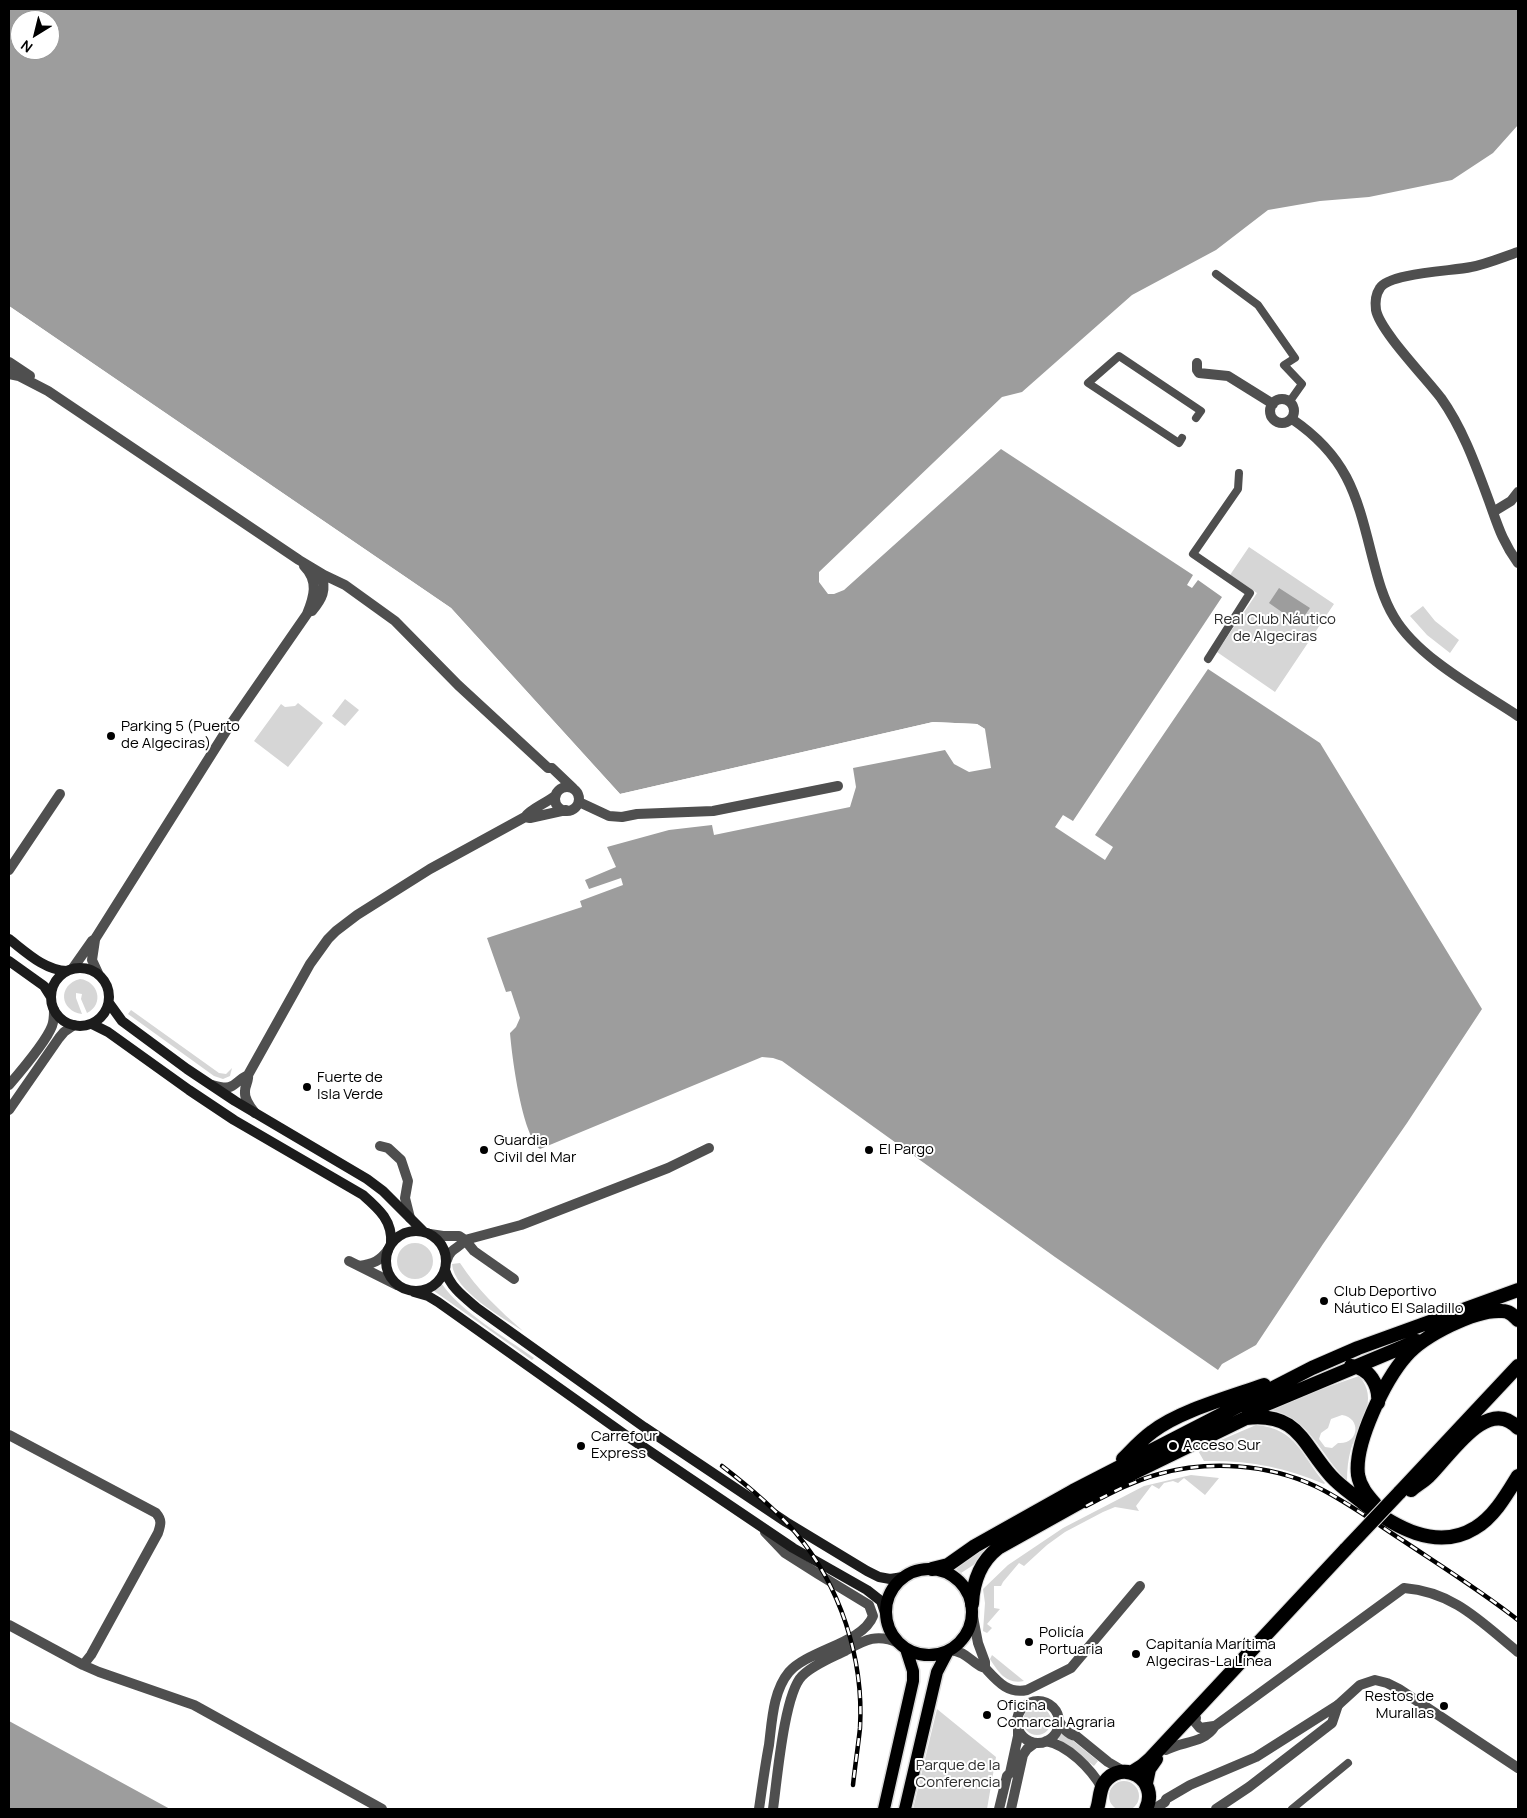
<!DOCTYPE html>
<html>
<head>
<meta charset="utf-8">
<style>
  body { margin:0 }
  #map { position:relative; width:1527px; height:1818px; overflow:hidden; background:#fff; font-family:Manrope,sans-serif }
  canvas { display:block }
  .frame { position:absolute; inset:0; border:10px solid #000; pointer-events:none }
  .north { position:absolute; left:10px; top:10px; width:50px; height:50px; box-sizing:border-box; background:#fff; border:1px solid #999; border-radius:50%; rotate:216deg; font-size:14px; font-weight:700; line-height:20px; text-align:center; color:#000 }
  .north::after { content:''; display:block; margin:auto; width:18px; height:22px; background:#000; clip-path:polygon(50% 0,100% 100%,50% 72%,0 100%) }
</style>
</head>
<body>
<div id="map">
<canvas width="1527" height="1818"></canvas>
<div class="frame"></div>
<div class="north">N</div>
</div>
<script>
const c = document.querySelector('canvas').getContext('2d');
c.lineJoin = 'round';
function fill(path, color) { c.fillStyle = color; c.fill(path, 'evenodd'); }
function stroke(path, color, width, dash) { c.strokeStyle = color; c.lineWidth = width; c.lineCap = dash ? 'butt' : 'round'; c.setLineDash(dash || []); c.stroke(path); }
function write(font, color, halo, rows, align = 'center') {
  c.font = font + ' Manrope,sans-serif'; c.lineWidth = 4; c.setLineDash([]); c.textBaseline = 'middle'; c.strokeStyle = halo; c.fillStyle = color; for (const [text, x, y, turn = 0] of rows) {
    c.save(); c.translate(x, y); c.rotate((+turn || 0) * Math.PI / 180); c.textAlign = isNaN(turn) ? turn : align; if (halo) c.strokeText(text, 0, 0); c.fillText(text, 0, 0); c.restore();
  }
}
fill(new Path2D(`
  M1249,547L1334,604L1275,692L1217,652L1257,593L1230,575Z
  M1423,606L1435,621L1459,640L1450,653L1427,635L1410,616Z
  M345,699L359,710L345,726L332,716Z
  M298,703L323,723L288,767L254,741L281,704L285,707L295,706Z
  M80,979C98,981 105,1004 87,1013L81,999L82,994L76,993V998L82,1014C60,1011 57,985 80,979Z
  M131,1010L219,1073L226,1074L232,1068L230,1076L223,1079L214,1076L128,1014Z
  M397 1261a18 18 0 1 1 36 0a18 18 0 1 1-36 0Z
  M460,1263C477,1289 499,1310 523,1331C502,1317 454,1291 452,1264Z
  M442,1284C462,1313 505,1337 534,1358L532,1360L434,1291Z
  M1359,1376C1380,1399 1359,1425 1351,1449C1348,1459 1347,1470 1347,1481C1320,1455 1311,1419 1271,1410L1273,1406ZM1342,1415C1362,1418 1359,1445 1338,1443L1332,1448L1325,1447L1319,1439L1321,1433L1328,1428L1331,1419Z
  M1256,1425C1298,1429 1301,1456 1325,1483L1324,1484C1285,1467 1247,1460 1204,1461L1197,1449L1213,1441L1214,1443Z
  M1191,1475L1219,1478L1205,1495L1184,1478L1178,1483L1173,1481L1164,1483L1159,1489L1152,1485L1136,1506L1139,1511L1115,1507L1103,1512L1065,1532L1047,1545L1024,1566L1019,1563L1003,1582L1001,1586H994V1608L1000,1609L987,1624L992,1628L987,1633L983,1631L985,1603L983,1589L1008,1565L1063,1528L1144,1486Z
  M984,1547L986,1549L975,1564L961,1573L956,1569Z
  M992,1655L1024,1681C1007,1685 998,1672 990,1659Z
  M1023 1721a14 14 0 1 1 28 0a14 14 0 1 1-28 0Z
  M937,1709L996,1757L987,1809H913Z
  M1061,1731L1098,1761L1094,1766L1057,1738Z
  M1109 1796a15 15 0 1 1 30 0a15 15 0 1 1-30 0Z`), '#d6d6d6');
fill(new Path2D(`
  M9,9H1518V125L1493,153L1452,180L1369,197L1320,201L1268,210L1216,250L1132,295L1022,392L1002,397L819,572V582L828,594H834L844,590L1001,449L1193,575L1187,585L1192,588L1198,580L1222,597L1073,821L1063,815L1055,827L1105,860L1113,847L1095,835L1208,669L1320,743L1482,1009L1407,1123L1323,1244L1256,1345L1222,1364L1218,1370L1055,1257L782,1061L773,1058L762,1057L540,1149C522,1135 512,1057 510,1033L516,1027L520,1018L511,991L506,992L487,938L582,907L580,901L623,885L621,878L589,889L585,880L616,867L607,847L669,830L712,825L714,835L850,807L856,787L853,768L945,750L954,764L969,772L991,768L985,729L977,724L933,722L620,794L451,608L9,306ZM20,20H50V50H20Z
  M1279,588L1310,608L1299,624L1269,603Z
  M9,1721L170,1809H9Z`), '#9d9d9d');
fill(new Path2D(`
  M9,306L451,608L620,794L933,722L977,724L985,729L983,730L976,726L934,725L619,796L449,610L9,309Z`), '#fff');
const primary = new Path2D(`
  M886 1612a43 43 0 1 1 86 0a43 43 0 1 1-86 0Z
  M884,1809L913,1681V1671L906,1649
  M905,1809L937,1672L948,1651`);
const trunk = new Path2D(`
  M1351,1366C1369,1367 1380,1386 1378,1403
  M1246,1418L1252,1411L1269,1403L1417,1341
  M1123,1459C1132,1450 1141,1440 1152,1432C1179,1411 1230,1397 1264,1385
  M1411,1490C1417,1485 1424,1481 1429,1476C1450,1456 1487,1395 1518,1428
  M1399,1493L1518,1366
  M1375,1504C1368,1496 1360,1487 1358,1475C1354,1443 1385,1380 1406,1356C1423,1336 1475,1309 1502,1311C1509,1311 1513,1315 1518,1320
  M932,1569L948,1565L975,1546L1073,1491L1312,1368L1358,1348L1518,1290
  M972,1604C973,1582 980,1562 998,1548L1127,1476L1246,1418C1299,1412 1302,1444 1331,1476C1340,1486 1352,1494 1363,1503C1394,1526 1436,1552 1475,1528C1494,1517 1507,1494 1518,1476
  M1131,1773L1142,1766L1150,1759L1346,1549
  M1146,1783L1149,1769L1156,1759
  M1097,1809C1100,1801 1099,1791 1104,1783C1122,1757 1160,1780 1146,1809`);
stroke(primary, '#dbdbdb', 15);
stroke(trunk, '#dbdbdb', 16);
stroke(new Path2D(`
  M1216,274L1258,305L1295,358L1284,365L1302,384L1290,401
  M1182,438L1179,443L1088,383L1119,356L1201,411L1196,418
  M1208,659L1250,593L1193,554L1238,489L1239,473
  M1292,1809L1348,1763`), '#4f4f4f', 8);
stroke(new Path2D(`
  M1518,252C1503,257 1487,264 1471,267C1453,271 1389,273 1380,288C1376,294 1375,303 1376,310C1380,331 1426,378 1441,398C1463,429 1476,466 1489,501C1498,526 1502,541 1518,563
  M9,362L30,376
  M1197,363V370L1199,373L1228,376L1273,404
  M9,374L19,376L48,391L299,560L324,575L345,585L395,621L458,685L548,768H552L573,788
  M1270 411a12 12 0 1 1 24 0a12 12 0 1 1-24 0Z
  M1292,419C1346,456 1356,492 1371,552C1377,575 1382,597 1394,617C1418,658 1479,690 1518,716
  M1493,512L1511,501L1518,492
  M312,611C322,599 327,590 321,574
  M555 799a12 12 0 1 1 24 0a12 12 0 1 1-24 0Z
  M579,802L609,816L622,817L637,814L713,811L838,786
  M525,817L530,818L566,810
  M9,870L60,794
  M95,940L92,960L98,973
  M73,968L92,941L95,939L228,728L307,614C314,597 319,581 304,566
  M248,1075C249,1081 245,1085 245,1091C244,1099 250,1107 255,1113
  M212,1085C237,1092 231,1083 248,1075L310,964L328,939L336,931L357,915L430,869L525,817C530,809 547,803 556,795
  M380,1146L388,1148L401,1160L408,1181L405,1198L410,1218
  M430,1234L443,1236H459L465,1240L474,1251L514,1279
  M388,1250C380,1261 373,1264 359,1266L397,1285
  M447,1260C451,1247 459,1249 465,1240L521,1225L668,1168L709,1148
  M349,1261L359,1266
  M9,1435L156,1513C162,1520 161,1524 158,1533L91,1655L83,1665
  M972,1612L978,1643L985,1662V1668
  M9,1625L83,1665L99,1672L194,1705L382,1809
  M950,1650C966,1652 968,1659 980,1666C986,1669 983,1666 987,1670C999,1683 1009,1694 1027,1690L1071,1668L1140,1586
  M1017 1722a21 21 0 1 1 42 0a21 21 0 1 1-42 0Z
  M1196,1718L1195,1722L1200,1728L1214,1726
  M1059,1721C1063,1728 1067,1734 1076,1736L1108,1762L1125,1772
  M1046,1741C1068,1745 1091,1769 1102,1788
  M1166,1750C1182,1741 1204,1744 1215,1726L1404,1588C1454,1592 1481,1622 1518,1652
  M759,1809C762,1788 765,1766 769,1745C772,1721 773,1691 789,1672C808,1650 863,1643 873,1616L869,1605L818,1574L785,1553L765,1532
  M773,1809C777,1781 784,1694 802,1676C813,1665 831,1658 845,1651C865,1640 876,1633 899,1643
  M999,1809L1007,1776L1010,1773L1018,1736V1730
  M1011,1809L1023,1755L1027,1749L1035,1743
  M1216,1809L1249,1787L1332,1723L1338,1705`), '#4f4f4f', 10);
stroke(new Path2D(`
  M9,1085C21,1071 46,1042 52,1026C54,1021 54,1015 54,1010
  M9,1110L59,1038L64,1032L74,1025
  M1154,1809L1165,1802L1166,1799L1190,1785L1256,1757L1338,1705L1360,1685L1375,1680L1387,1683L1399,1689L1518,1768`), '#4f4f4f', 10);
stroke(new Path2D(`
  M9,939C26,952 44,970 67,971
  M9,961L44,986L51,997
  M51 997a29 29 0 1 1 58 0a29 29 0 1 1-58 0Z
  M109,1003L122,1021L187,1069L235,1101L367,1179L383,1191L424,1232
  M92,1024L108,1032L189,1090L234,1120L363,1195C379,1209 393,1221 391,1244
  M386 1261a30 30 0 1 1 60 0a30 30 0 1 1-60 0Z
  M445,1270C450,1287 464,1297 477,1308L644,1427L786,1522L867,1571L879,1577L890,1579L903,1577
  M414,1292L428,1296L438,1302L627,1436L793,1548L867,1590L881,1601L885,1613`), '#1c1c1c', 10);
stroke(primary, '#000', 12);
stroke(trunk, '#000', 14);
const rail = new Path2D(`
  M722,1466C748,1486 773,1507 795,1532C840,1585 864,1658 860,1728C858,1747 855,1766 853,1785
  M1086,1506C1109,1494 1133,1481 1159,1474C1209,1460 1268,1464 1315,1486C1346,1501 1374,1522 1402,1540C1441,1566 1481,1591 1518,1620`);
stroke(rail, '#000', 4.5);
stroke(rail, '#fff', 2.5, [8]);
const trunkBridge = new Path2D(`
  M1346,1549L1399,1493`);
stroke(trunkBridge, '#dbdbdb', 16, []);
stroke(trunkBridge, '#000', 14);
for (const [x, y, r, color] of [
  [111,736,5,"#000"],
  [307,1087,5,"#000"],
  [484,1150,5,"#000"],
  [869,1150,5,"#000"],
  [1324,1301,5,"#000"],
  [581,1446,5,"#000"],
  [1173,1446,5,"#000"],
  [1029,1642,5,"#000"],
  [1136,1654,5,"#000"],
  [1444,1706,5,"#000"],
  [987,1715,5,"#000"]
]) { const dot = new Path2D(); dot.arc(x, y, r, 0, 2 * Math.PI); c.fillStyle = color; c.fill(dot); stroke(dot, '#fff', 2); }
write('15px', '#2d2d2d', '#fff', [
  ["Real Club Náutico",1275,620],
  ["de Algeciras",1275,637],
  ["Parque de la",958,1766],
  ["Conferencia",958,1783]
]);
write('15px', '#000', '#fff', [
  ["Parking 5 (Puerto",121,727],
  ["de Algeciras)",121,744],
  ["Fuerte de",317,1078],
  ["Isla Verde",317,1095],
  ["Guardia",494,1141],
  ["Civil del Mar",494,1158],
  ["El Pargo",879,1150],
  ["Club Deportivo",1334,1292],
  ["Náutico El Saladillo",1334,1309],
  ["Carrefour",591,1437],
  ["Express",591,1454],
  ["Acceso Sur",1183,1446],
  ["Policía",1039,1633],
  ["Portuaria",1039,1650],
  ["Capitanía Marítima",1146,1645],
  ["Algeciras-La Línea",1146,1662],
  ["Restos de",1434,1697,"right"],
  ["Murallas",1434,1714,"right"],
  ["Oficina",997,1706],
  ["Comarcal Agraria",997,1723]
], 'left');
</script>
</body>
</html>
